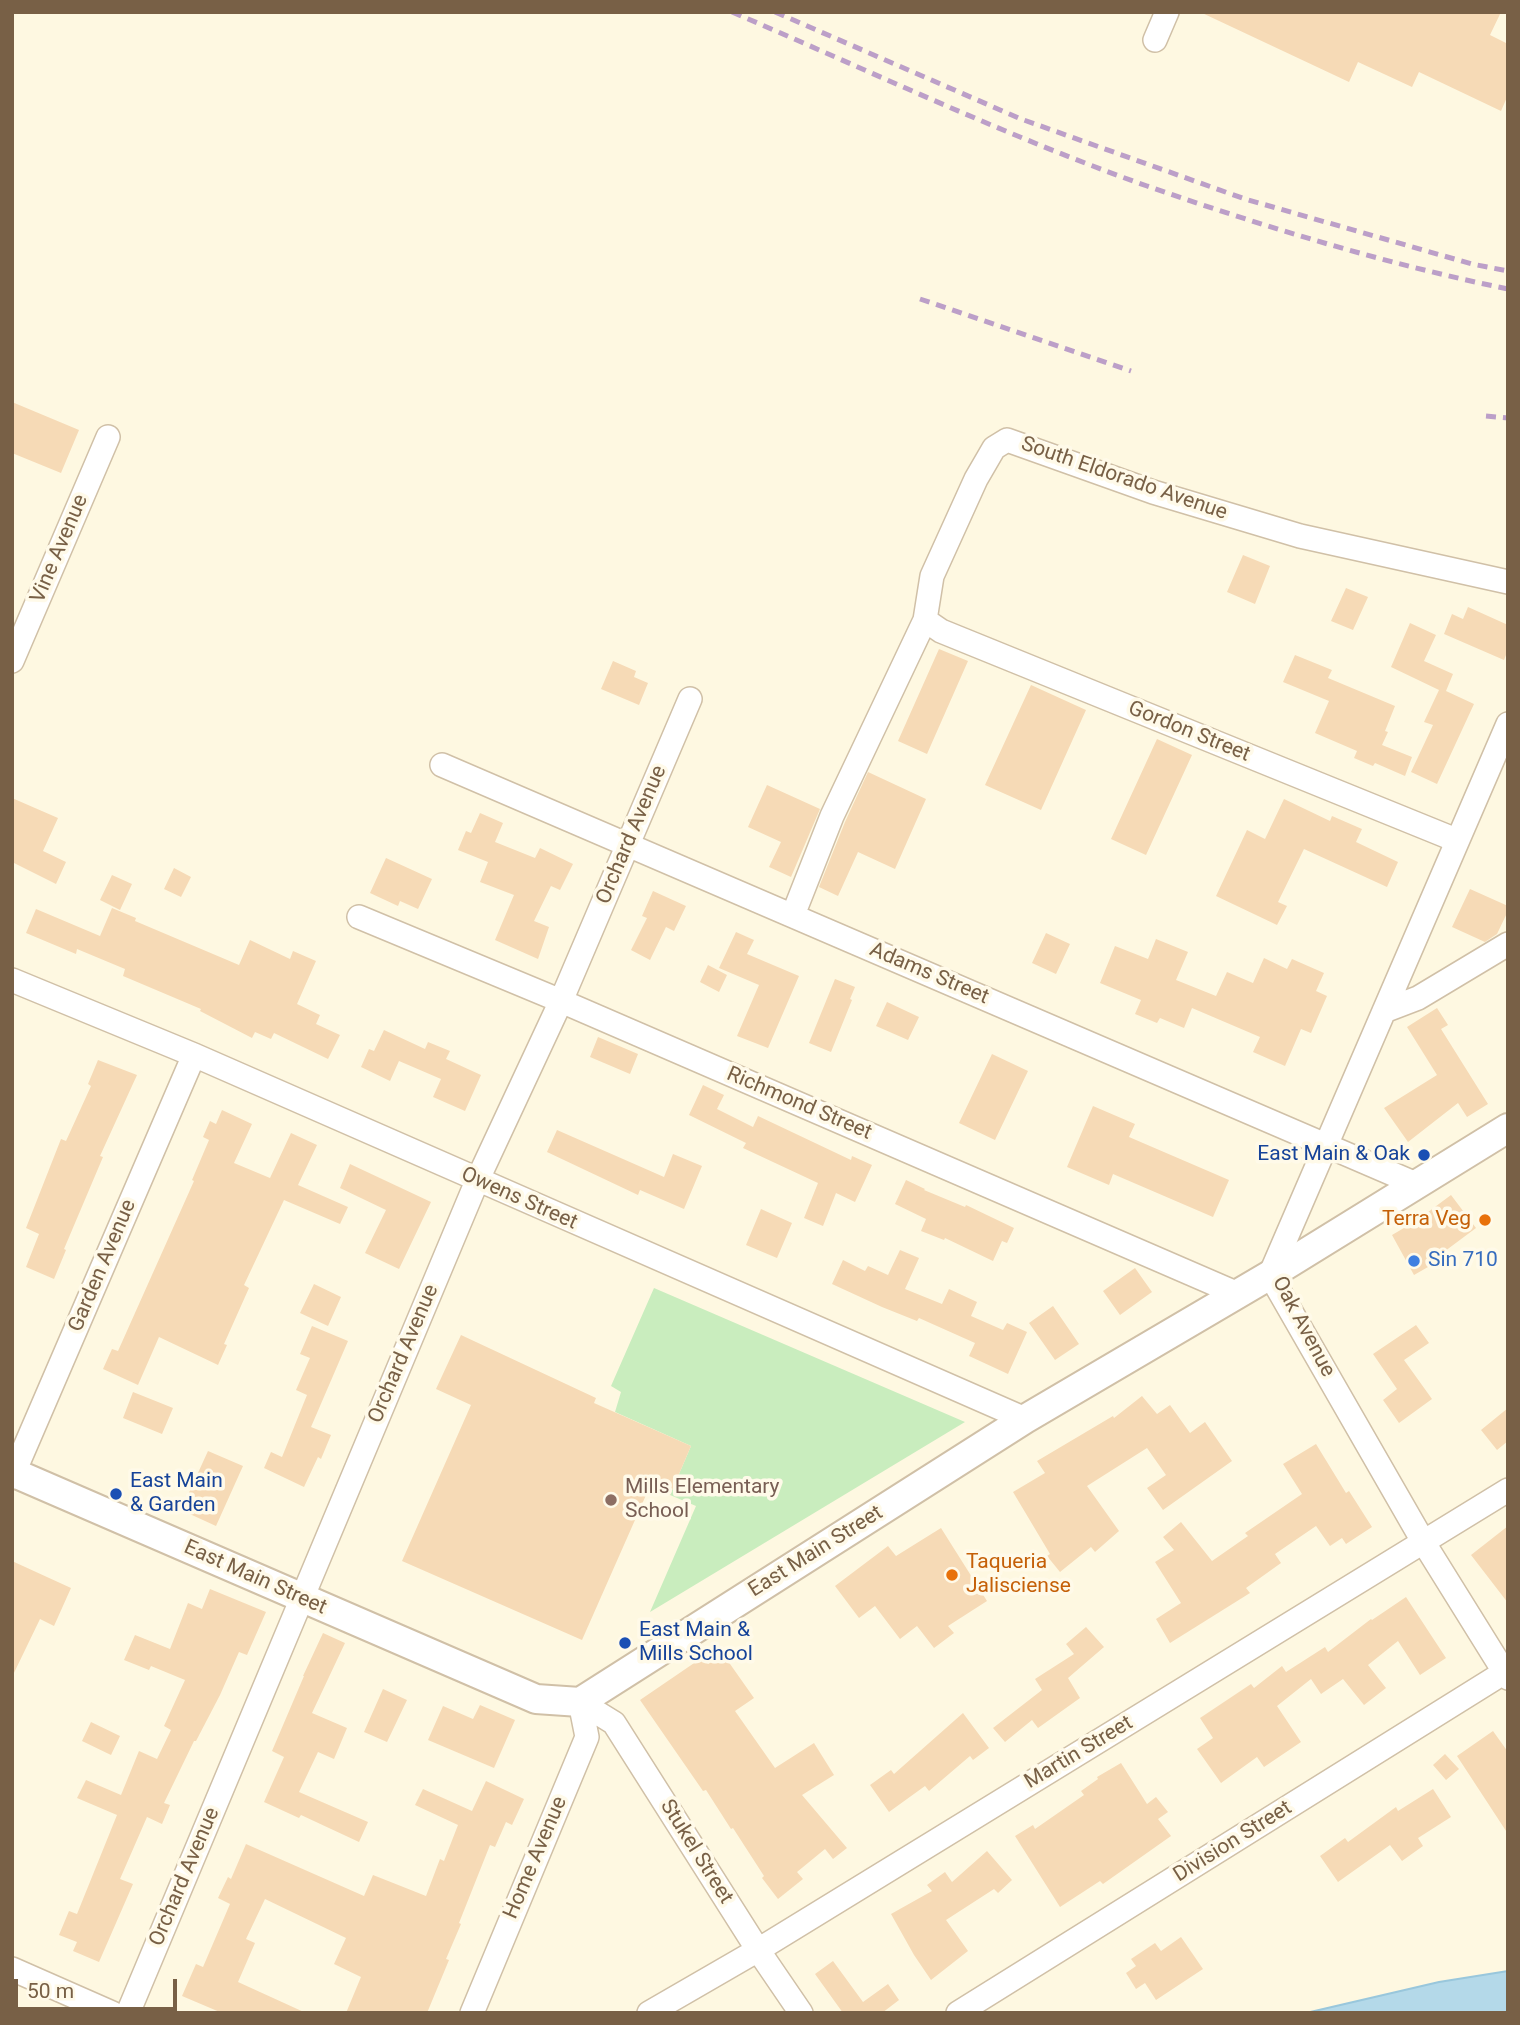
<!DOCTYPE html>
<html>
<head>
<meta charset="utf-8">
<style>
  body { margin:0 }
  #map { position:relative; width:1520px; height:2025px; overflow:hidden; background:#fef8e1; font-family:Roboto,sans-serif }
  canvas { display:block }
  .frame { position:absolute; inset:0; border:14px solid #786046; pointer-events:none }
  .scale { position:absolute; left:14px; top:1979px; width:163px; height:32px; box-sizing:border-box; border:4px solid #786046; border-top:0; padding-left:9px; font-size:21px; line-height:24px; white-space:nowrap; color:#786046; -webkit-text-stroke:5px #fffae9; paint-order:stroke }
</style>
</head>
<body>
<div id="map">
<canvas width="1520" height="2025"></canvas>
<div class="frame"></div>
<div class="scale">50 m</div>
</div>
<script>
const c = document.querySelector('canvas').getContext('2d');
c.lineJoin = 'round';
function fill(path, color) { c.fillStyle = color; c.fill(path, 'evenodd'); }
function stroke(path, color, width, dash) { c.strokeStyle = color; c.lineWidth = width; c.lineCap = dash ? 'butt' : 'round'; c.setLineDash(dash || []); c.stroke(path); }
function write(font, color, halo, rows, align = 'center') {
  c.font = font + ' Roboto,sans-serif'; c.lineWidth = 7; c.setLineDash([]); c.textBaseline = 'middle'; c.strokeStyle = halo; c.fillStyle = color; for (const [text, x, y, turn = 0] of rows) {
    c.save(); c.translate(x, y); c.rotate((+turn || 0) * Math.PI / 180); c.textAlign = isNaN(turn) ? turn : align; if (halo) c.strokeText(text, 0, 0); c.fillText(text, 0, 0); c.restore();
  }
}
fill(new Path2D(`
  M654,1288L965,1422L650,1612L696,1506L670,1495L691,1446L615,1412L621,1392L611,1386Z`), '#c9edbe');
const water = new Path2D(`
  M1508,1971V2013H1306L1439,1982Z`);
fill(water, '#b4d9e9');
stroke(water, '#99c7dc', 2);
fill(new Path2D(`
  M1200,12H1501L1490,35L1508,44V95L1501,111L1419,72L1412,87L1358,62L1349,82Z
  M12,402L79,430L61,473L12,453Z
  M1243,555L1270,566L1255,604L1227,592Z
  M1346,588L1368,597L1353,630L1331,621Z
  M1468,607L1508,625V650L1504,660L1444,634L1452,614L1463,619Z
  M1410,623L1436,635L1424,661L1453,674L1446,691L1474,704L1437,784L1411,772L1433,725L1424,722L1439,690L1391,667Z
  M939,649L968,661L927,754L898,741Z
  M1295,655L1332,670L1328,678L1395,706L1385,731L1388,732L1382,745L1412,757L1405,776L1375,763L1373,766L1354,758L1357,751L1315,733L1329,701L1283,682Z
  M613,661L636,671L634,677L648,683L639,705L601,689Z
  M1031,685L1086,710L1041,810L985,785Z
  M1157,739L1192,755L1146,855L1111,839Z
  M868,772L926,799L895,869L858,852L838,896L819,887L845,822Z
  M767,785L820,809L791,877L769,867L781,842L748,827Z
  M12,798L58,818L43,851L66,862L56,884L12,862Z
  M1284,799L1330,821L1332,816L1362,829L1356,842L1398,862L1387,887L1304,849L1278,902L1287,906L1277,925L1216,896L1247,830L1265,839Z
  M480,813L503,823L495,842L535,858L540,848L573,864L560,890L551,886L534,921L549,927L538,959L495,940L514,895L480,882L488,862L458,850L466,831L471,833Z
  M386,858L432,879L418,909L400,901L398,906L370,893Z
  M174,868L191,877L181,897L164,889Z
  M112,875L132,884L120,910L100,900Z
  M1470,889L1508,906V911L1497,934L1485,942L1452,927Z
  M653,891L686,906L674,931L666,927L650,960L631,950L647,918L642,916Z
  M112,908L136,918L135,921L239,965L250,940L290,959L293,951L316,961L297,1004L320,1015L316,1024L340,1035L328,1059L274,1033L271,1039L255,1032L252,1038L200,1011L201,1009L123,976L125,969L77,949L76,954L26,933L36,909L100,936Z
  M736,932L754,940L747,954L799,976L768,1048L737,1036L759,985L719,968Z
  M1046,933L1070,944L1056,974L1032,963Z
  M1156,939L1188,952L1176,980L1216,996L1227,972L1253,983L1264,958L1287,969L1292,959L1324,973L1316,991L1327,996L1311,1033L1301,1029L1285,1066L1253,1052L1260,1037L1192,1008L1184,1028L1160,1018L1157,1023L1135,1014L1141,1000L1100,983L1115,946L1148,959Z
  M708,965L727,975L719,992L700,982Z
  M835,979L855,987L850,999L852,1000L831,1052L809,1043Z
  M887,1002L919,1017L908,1040L876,1026Z
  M1437,1008L1448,1025L1441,1029L1488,1104L1467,1117L1458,1103L1408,1142L1384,1108L1437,1075L1407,1027Z
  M384,1030L425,1049L428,1042L450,1051L446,1059L481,1075L465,1111L433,1097L441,1079L399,1061L390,1081L361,1067L369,1049L374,1051Z
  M598,1037L638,1054L630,1074L590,1057Z
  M992,1054L1028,1071L995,1140L959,1123Z
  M98,1060L137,1075L100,1156L103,1157L64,1249L66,1250L54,1279L26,1267L39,1234L26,1228L61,1139L66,1141L91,1086L88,1084Z
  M703,1085L724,1095L717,1109L753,1127L758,1116L851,1160L852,1156L872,1165L855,1202L836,1193L823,1226L804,1218L818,1183L743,1148L746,1143L689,1115Z
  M1093,1106L1135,1124L1129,1137L1229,1180L1213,1217L1113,1174L1109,1185L1067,1167Z
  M222,1110L252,1124L234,1163L270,1178L291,1133L317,1145L298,1185L348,1207L340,1224L284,1200L244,1285L249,1288L224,1344L227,1345L218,1365L159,1337L138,1385L103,1369L112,1349L118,1351L194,1181L192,1180L209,1140L203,1137L210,1121L216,1124Z
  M557,1130L664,1177L673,1154L702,1166L684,1209L640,1190L638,1195L547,1152Z
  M350,1164L431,1202L399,1269L365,1253L386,1210L340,1188Z
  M906,1180L925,1189L924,1190L965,1207L966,1205L1014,1228L1007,1243L1002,1241L993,1261L945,1238L944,1240L921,1231L926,1219L895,1204Z
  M1451,1195L1476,1228L1433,1260L1435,1263L1414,1275L1392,1235L1416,1221Z
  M761,1209L792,1223L777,1258L746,1245Z
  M900,1250L919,1258L905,1289L942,1304L949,1289L977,1302L971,1316L1003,1330L1007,1323L1027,1332L1008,1374L969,1356L975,1343L919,1318L917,1321L882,1307L832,1284L843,1260L865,1271L868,1266L888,1275Z
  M1135,1268L1152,1292L1120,1315L1103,1291Z
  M314,1284L341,1297L328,1326L300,1313Z
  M1053,1306L1079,1344L1055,1360L1029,1323Z
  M1416,1325L1429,1343L1404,1360L1432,1399L1399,1423L1383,1400L1397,1389L1373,1354Z
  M312,1326L348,1341L311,1427L331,1435L321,1459L318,1457L304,1487L264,1468L271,1452L282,1457L307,1395L296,1390L310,1358L300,1354Z
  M461,1335L596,1398L594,1403L691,1446L670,1495L650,1486L582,1640L402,1561L471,1405L436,1389Z
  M133,1392L173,1408L162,1434L123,1418Z
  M1142,1396L1157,1414L1170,1405L1190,1433L1205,1422L1232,1461L1163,1510L1147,1488L1166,1475L1147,1448L1087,1486L1119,1531L1095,1552L1091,1547L1060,1572L1047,1556L1050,1554L1013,1492L1045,1473L1037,1461L1113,1416L1114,1418Z
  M1508,1408V1441L1497,1450L1481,1430Z
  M1316,1444L1346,1493L1349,1491L1372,1527L1346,1544L1342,1538L1330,1546L1316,1526L1275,1554L1281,1563L1246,1588L1250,1593L1170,1643L1156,1619L1181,1603L1155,1562L1174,1550L1163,1537L1181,1522L1212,1561L1248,1536L1245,1533L1302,1494L1283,1464Z
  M208,1451L243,1466L216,1526L181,1510Z
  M1508,1526V1603L1471,1555Z
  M941,1528L987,1601L948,1626L954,1633L934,1648L917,1626L900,1639L875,1606L859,1618L835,1586L888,1546L896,1556Z
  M12,1561L71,1588L54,1626L40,1619L12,1677Z
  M210,1589L266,1612L247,1655L239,1652L220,1695L196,1741H194L164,1803L170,1805L162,1824L147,1817L120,1879L133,1884L99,1962L73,1951L77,1942L59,1935L69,1911L77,1914L117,1815L77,1798L86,1780L121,1795L139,1751L157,1759L171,1730L164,1726L185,1680L151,1666L149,1670L124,1660L135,1635L170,1649L188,1603L202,1609Z
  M1406,1597L1446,1658L1420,1675L1398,1641L1368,1665L1386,1688L1364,1705L1343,1679L1321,1694L1311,1679L1277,1706L1301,1742L1264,1767L1257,1757L1221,1783L1197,1749L1213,1738L1200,1718L1251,1684L1254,1688L1282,1666L1286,1672L1325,1647L1328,1652L1371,1619L1372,1620Z
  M1086,1627L1104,1647L1068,1678L1080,1698L1038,1728L1032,1720L1005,1742L993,1728L1042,1690L1035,1679L1074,1654L1066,1644Z
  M323,1633L345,1643L312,1713L347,1728L334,1759L318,1752L299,1792L368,1822L359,1842L301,1815L299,1818L264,1802L284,1757L272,1751L304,1676H303Z
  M723,1654L754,1698L735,1711L775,1768L814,1743L834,1775L802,1795L847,1848L833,1859L825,1849L797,1872L803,1879L778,1899L762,1878L764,1876L733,1828L731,1829L706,1790L703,1791L640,1700L703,1657L708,1664Z
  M383,1689L407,1700L387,1742L364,1732Z
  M480,1705L515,1720L494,1768L428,1740L443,1706L473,1719Z
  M963,1713L989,1748L973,1760L970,1756L929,1791L925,1786L889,1812L870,1785L891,1770L894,1774Z
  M91,1722L120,1736L111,1755L82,1741Z
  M1493,1731L1508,1752V1834L1457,1756Z
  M1445,1754L1459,1769L1446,1780L1433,1765Z
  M1121,1763L1147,1804L1156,1797L1168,1812L1158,1819L1171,1836L1103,1884L1100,1881L1060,1907L1015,1836L1033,1825L1035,1829L1084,1795L1081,1791L1098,1779L1097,1777Z
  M486,1781L524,1799L512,1825L506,1822L495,1847L490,1845L459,1923L461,1924L446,1959L449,1960L427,2013H346L361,1977L334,1964L346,1938L265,1899L246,1939L255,1943L238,1982L306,2013H222L182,1996L196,1964L203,1967L230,1904L218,1898L228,1877L231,1879L246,1844L364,1896L373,1875L426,1896L440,1859L444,1861L458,1825L415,1805L423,1789L472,1811Z
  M1433,1789L1451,1817L1418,1838L1423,1846L1402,1861L1390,1845L1338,1882L1320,1856L1345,1838L1348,1842L1396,1807L1398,1811Z
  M987,1851L1012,1880L998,1893L994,1889L946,1920L968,1951L931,1980L914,1955L891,1914L932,1891L927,1885L945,1872L952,1882Z
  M1181,1937L1203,1969L1156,2000L1145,1983L1136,1989L1126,1973L1136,1966L1131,1959L1155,1943L1161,1951Z
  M833,1961L863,2002L888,1984L899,2000L882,2013H843L815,1974Z`), '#f6dab6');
const minor = new Path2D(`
  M1155,40L1167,12
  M925,620L941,631L1456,840
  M12,661L108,437
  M1508,724L1270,1275L1424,1543L1508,1678
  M442,765L1416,1184
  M793,915L832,816L925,620L932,576L976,479L994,448L1007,440L1153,492L1300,536L1508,582
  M359,917L561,1001L1238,1294
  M12,980L194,1055L1025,1419
  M1384,1011L1418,998L1508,944
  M12,1477L194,1055
  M580,1702L614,1723L758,1950L801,2013
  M12,1969L112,2013
  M128,2013L477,1181L561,1001L690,699
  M472,2013L587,1737L580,1702
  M649,2013L758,1950L1508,1490
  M958,2013L1508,1670`);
const tertiary = new Path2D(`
  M12,1472L536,1699L580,1702L1025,1419L1270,1275L1508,1128`);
stroke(minor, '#d0c0a7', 26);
stroke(tertiary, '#d0c0a7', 32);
stroke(minor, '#fff', 23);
stroke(tertiary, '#fff', 28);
stroke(new Path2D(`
  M732,12C870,71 1006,136 1147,186C1265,227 1386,264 1508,289
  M775,12L1021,119L1245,199L1472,264L1508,271
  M920,299L1131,371
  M1486,416L1508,418`), '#bc9fc8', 5, [10, 7]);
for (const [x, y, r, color] of [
  [1424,1155,7,"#1a4fb4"],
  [1485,1220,7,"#e8710a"],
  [1414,1261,7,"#3f7fe0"],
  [116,1494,7,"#1a4fb4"],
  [611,1500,7,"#8d6e63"],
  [952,1575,7,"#e8710a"],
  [625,1643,7,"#1a4fb4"]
]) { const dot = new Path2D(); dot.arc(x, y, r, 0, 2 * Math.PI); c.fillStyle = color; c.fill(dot); stroke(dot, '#fffae9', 2.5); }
write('21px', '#786046', '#fffae9', [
  ["South Eldorado Avenue",1124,479,19],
  ["Vine Avenue",60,549,-67],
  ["Gordon Street",1189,732,22],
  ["Orchard Avenue",632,835,-67],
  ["Adams Street",929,974,23],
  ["Richmond Street",799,1104,23],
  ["Owens Street",519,1199,24],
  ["Garden Avenue",103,1266,-67],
  ["Oak Avenue",1303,1327,62],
  ["Orchard Avenue",404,1354,-67],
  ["East Main Street",816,1552,-32],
  ["East Main Street",255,1578,24],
  ["Martin Street",1079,1753,-31],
  ["Division Street",1233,1842,-32],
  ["Stukel Street",696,1852,58],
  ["Home Avenue",536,1858,-67],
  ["Orchard Avenue",185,1877,-67]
]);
write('21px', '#164399', '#fffae9', [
  ["East Main & Oak",1410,1155,"right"],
  ["East Main",130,1482],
  ["& Garden",130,1506],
  ["East Main &",639,1631],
  ["Mills School",639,1655]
], 'left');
write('21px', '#c56008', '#fffae9', [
  ["Terra Veg",1471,1220],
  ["Taqueria",966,1563,"left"],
  ["Jalisciense",966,1587,"left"]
], 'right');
write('21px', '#366cbe', '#fffae9', [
  ["Sin 710",1428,1261]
], 'left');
write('21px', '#785e54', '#fffae9', [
  ["Mills Elementary",625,1488],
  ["School",625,1512]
], 'left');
</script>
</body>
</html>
